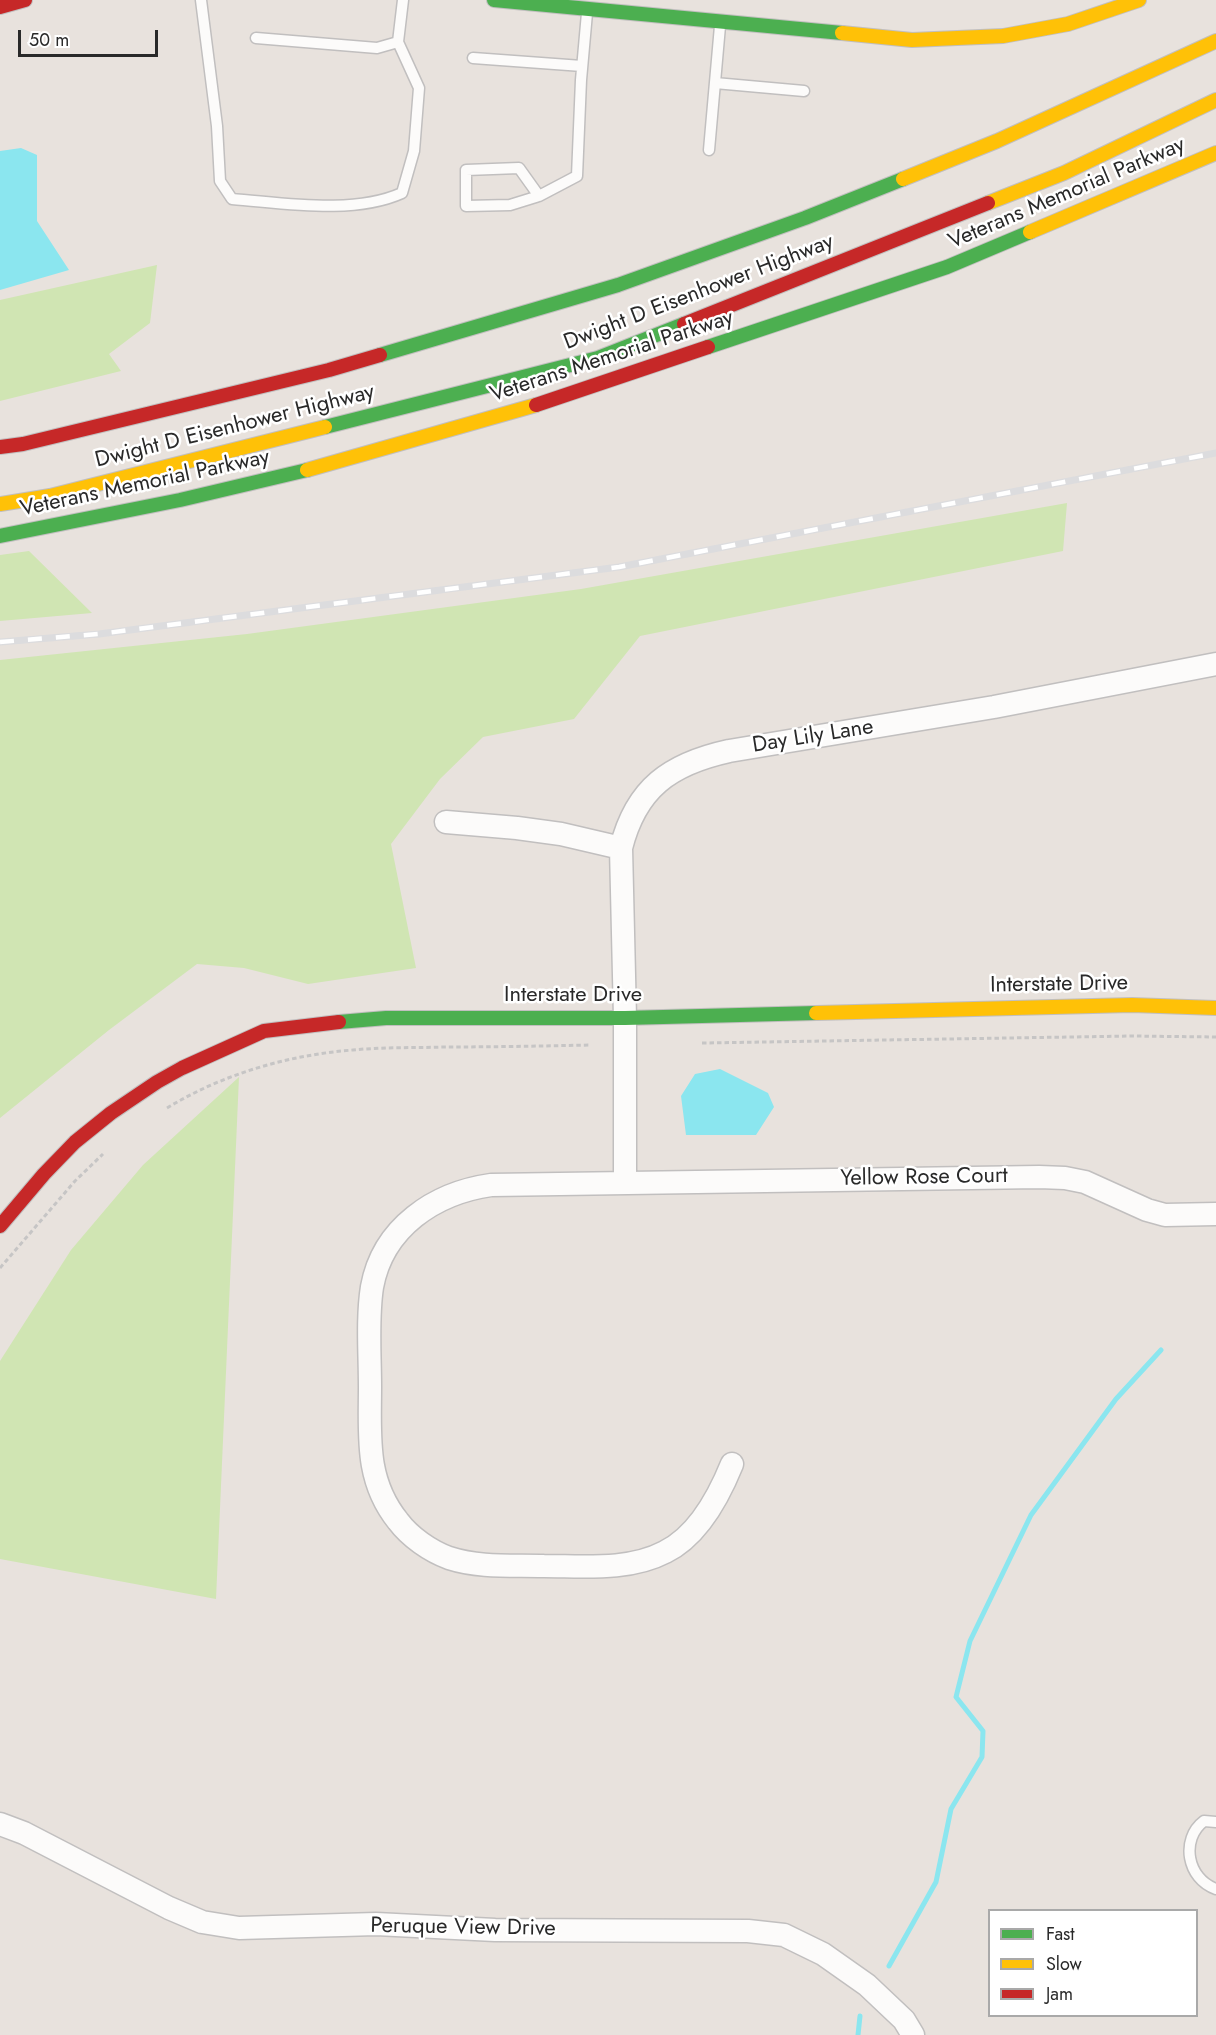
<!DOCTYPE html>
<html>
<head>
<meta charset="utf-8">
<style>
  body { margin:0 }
  #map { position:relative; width:1216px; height:2035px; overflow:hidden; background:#e8e2dd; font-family:Jost,sans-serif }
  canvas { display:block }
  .legend { position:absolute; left:988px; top:1909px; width:210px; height:108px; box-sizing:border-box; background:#fff; border:2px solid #a9a9a9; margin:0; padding:8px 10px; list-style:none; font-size:18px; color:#292929 }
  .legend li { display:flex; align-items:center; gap:12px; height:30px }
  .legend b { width:30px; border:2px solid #a9a9a9 }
  .scale { position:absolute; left:18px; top:30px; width:140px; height:27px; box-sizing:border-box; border:3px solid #292929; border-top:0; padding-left:8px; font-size:18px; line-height:21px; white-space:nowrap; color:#292929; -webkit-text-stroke:4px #fff; paint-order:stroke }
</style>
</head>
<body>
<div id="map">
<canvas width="1216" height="2035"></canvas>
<ul class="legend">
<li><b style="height:8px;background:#4caf50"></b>Fast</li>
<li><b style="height:8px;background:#ffc107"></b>Slow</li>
<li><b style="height:8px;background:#c62828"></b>Jam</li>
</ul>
<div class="scale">50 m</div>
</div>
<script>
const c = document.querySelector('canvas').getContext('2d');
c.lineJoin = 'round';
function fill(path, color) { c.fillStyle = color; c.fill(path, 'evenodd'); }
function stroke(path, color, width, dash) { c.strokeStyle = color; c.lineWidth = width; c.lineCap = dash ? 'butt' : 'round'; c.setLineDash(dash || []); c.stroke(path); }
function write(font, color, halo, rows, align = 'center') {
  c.font = font + ' Jost,sans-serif'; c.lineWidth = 5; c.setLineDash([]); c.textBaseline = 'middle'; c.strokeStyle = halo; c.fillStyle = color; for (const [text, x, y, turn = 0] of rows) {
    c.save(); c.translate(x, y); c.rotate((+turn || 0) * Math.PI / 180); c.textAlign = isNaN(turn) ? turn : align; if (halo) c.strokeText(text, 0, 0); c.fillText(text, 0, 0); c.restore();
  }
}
fill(new Path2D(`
  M157,265L150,323L109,354L121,371L0,401V300Z
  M1067,503L1063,551L640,636L574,719L483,737L440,779L391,844L416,968L308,984L244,968L197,964L109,1030L0,1118V660L247,634L581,589Z
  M29,551L92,613L0,621V555Z
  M239,1077L216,1599L0,1559V1361L71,1250L143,1165Z`), '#d0e5b3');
fill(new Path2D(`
  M21,148L37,155V221L69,270L0,290V151Z
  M720,1069L768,1093L774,1107L756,1135H686L681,1096L695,1074Z`), '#8be6ef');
stroke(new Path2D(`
  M889,1966L936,1882L951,1809L982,1757L983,1731L956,1697L970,1641L1031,1515L1116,1399L1161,1350
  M858,2035L860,2016`), '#8be6ef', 5);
const lane = new Path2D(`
  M201,0L217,126L220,181L232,199C285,203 353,215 402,193L414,151L419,88L398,42L403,0
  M256,38L377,48L398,42
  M473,58L582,66
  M715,83L804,91
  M709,150L720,26
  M539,196L519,168L466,170V206L510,205L539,196L577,176L581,80L587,13
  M1216,1822L1204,1821C1180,1839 1187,1879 1216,1889`);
const street = new Path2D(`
  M446,822L517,828L561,834L621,848
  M625,1182V1018L621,848C636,788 670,764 729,751L994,707L1216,664
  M732,1464C719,1496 698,1536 665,1552C629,1571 583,1566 544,1566C512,1565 480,1568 449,1558C430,1551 410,1537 398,1521C365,1480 370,1436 370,1387C370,1354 367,1319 372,1287C383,1227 435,1193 491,1185L1039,1177L1065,1178L1085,1182L1147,1210L1165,1215L1216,1214
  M0,1824L24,1833L169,1908L202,1922L239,1928L376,1924L495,1930L748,1931L784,1935L823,1954L867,1985L904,2020L913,2035`);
const fast = new Path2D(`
  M494,0L842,33
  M708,347L947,267L1030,232
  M380,355L618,285L805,218L903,179
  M325,427L598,358L684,324
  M0,536L180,500L307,470
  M339,1022L386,1018H625L816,1013`);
const slow = new Path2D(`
  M842,33L912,40L1003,36L1068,24L1139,0
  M903,179L997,141L1216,41
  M988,203L1064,173L1216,100
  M1030,232L1216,153
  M307,470L536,405
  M0,504L50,496L325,427
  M816,1013L1132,1005L1216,1008`);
const jam = new Path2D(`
  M0,7L25,0
  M684,324L988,203
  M536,405L708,347
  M0,447L23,444L329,370L380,355
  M0,1226L44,1174L75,1142L111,1113L157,1082L182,1068L264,1031L339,1022`);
stroke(lane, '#c1bfbf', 13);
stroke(street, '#c1bfbf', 25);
stroke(fast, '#c1bfbf', 16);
stroke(slow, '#c1bfbf', 16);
stroke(jam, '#c1bfbf', 16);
stroke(new Path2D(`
  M702,1043L1131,1036L1216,1037
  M167,1108C223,1074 288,1055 353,1050C383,1047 414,1048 445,1047C493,1047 542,1046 591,1045
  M0,1268L75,1181L103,1154`), '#c6c5c5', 3, [4.5, 3]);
stroke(lane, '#fcfbfa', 10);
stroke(street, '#fcfbfa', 22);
stroke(fast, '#4caf50', 14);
stroke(slow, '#ffc107', 14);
stroke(jam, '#c62828', 14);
const rail = new Path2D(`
  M0,642L99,634L619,567L1216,453`);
stroke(rail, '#dcdcde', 7);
stroke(rail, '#fff', 4.5, [14]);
write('22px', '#292929', '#fff', [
  ["Veterans Memorial Parkway",1067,194,-23],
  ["Dwight D Eisenhower Highway",699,293,-21],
  ["Veterans Memorial Parkway",612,357,-18],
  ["Dwight D Eisenhower Highway",235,427,-14],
  ["Veterans Memorial Parkway",145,484,-12],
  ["Day Lily Lane",813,737,-9],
  ["Interstate Drive",1059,985,-1],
  ["Interstate Drive",573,996],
  ["Yellow Rose Court",924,1178,-1],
  ["Peruque View Drive",463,1928,1]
]);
</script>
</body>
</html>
